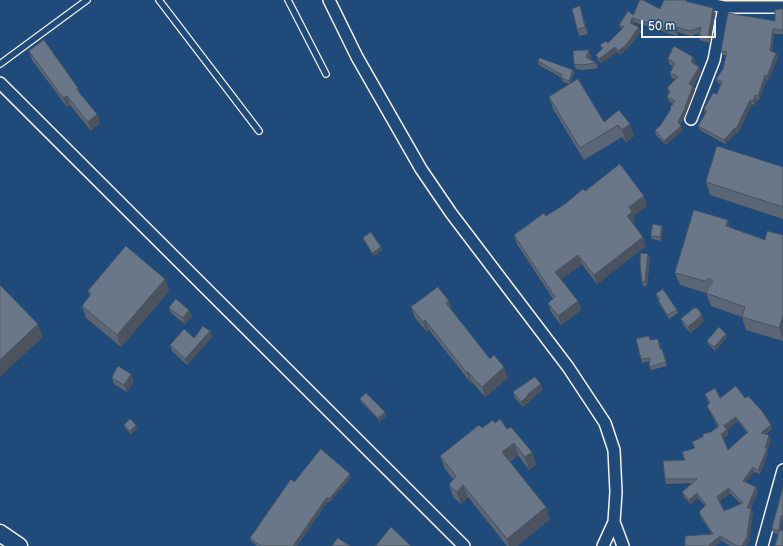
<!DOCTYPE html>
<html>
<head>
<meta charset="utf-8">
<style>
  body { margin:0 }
  #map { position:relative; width:783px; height:546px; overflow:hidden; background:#1f4a7a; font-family:"Balsamiq Sans",sans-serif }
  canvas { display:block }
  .scale { position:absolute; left:641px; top:20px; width:75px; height:18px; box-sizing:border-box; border:2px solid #f4f1e8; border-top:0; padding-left:5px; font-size:12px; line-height:14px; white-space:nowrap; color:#f4f1e8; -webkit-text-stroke:3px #1f4a7a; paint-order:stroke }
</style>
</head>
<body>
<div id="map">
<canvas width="783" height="546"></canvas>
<div class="scale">50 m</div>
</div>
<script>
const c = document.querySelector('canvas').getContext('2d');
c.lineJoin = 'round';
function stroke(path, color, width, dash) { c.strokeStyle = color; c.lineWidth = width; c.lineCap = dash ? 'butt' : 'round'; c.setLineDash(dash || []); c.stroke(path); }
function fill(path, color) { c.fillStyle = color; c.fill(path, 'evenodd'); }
const service = new Path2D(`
  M159,0L259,131
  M288,0L326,74
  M0,64L87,0`);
const minor = new Path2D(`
  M329,0L357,57L421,169L451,213L568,367L605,423L614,450L616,492L614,522L603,546
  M691,0L724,7H783
  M0,83L464,546
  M691,119L714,60L724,7
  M614,522L623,546
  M762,546L783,470`);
const secondary = new Path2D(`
  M0,533L19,546`);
stroke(service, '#f4f1e8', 8);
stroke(minor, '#f4f1e8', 14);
stroke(secondary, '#f4f1e8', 19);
stroke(service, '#1f4a7a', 5.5);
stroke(minor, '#1f4a7a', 11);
stroke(secondary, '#1f4a7a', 16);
fill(new Path2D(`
  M685,1L715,12L710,43L700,40L699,35V33L691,36L678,32L677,36L634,22L633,24L641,32L627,49L620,55L617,52L601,63L598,60L596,55L602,49L600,45L608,43L622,30L619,25L633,15L660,9Z
  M580,6L588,34L579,36L577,29Z
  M783,9V34H774L772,51L776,53L778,57L768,80L767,79L759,100H757L755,105L752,104L738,133L737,132L725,144L700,130L698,126L705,113L704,109L717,94L721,84L718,83L716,79L723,69L726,55H722L721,51L775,21L782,10Z
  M29,51L78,88L80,93L97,114L100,123L91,131L70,105L67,107L32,60Z
  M591,56L590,59L596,63L598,68L583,70L576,69L574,64Z
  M693,57L695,61L694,63L699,67L701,72L693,86L695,90L684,118L680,125L683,130L666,145L656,135L655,130L660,126L671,109L670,108L673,104L669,101L667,97L669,93L667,88L675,79L672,78L670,73L673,66L669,64L668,59Z
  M538,61L573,70L574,73L570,84L604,122L619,110L634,136L626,142L622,137L584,160L553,109L549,97L570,84L563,82L562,78L539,65Z
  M783,167V219L710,195L706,182Z
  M585,191L647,206L633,216L635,221L633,223L646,246L597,284L582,264L561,279L578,301L581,310L561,325L551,312L548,303L553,299L517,244L514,235L546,216Z
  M731,228L765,240L783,235V341L746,330L742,317L711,306L706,293L680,285L675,273Z
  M663,229L661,241L652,239L651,236Z
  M363,238L381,247L382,250L374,256L364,241Z
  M650,257L647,286H643L642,282Z
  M165,279L169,291L121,347L86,318L82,306L90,296L88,291Z
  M656,294L677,310L678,313L669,319L659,304L658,300H659L657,297Z
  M411,307L453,312L490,359L508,378L485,397L472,382L471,383L429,330L427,332L415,318Z
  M169,308L189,310L192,316L185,324L172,314Z
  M701,313L703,319V322L691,333L684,326L681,319Z
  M210,331L212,337L187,365L172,351L170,345L194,338Z
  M727,337L715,351L708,344L707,341Z
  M650,340L659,342L661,349L663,352L667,366L651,370L649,367L650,361L642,363L641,359Z
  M131,374L134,381L127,392L114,384L112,378Z
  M543,390L530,400V401L523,407L515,398L513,392Z
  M705,394L720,398H745L771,425L772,429L766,434L769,435L771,440L767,451L768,454L760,474L754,472L746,482L756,487L758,491L751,508L753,513L749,538L750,540L746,546H730L722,541L715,546H685L712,534L700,516L699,512L705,506L698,498L691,504L684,497L682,492L692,483L666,484L665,479L685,460L695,448L692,442L711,432L718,427L709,410L707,406L709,404ZM738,421L747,433L728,450L723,439L728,435L727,430ZM730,493L741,504L724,511L720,501Z
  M360,399L385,412L386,416L380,421L361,402Z
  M495,423L532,452L536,464L529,470L518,455L510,462L546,507L550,519L517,546H507L468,497L461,504L453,497L449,485L453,479L445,469L440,456L482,428Z
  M124,425H136L137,428L131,434L125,428Z
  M351,477L330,502L328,501L297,546H257L251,541L250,538Z
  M783,487V520H782L781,530L779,534L773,533L772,529Z`), '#5a6675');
fill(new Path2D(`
  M580,6L588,34L585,27Z
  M713,8L715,12L710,43L708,38Z
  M632,18L634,22L632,27L630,23Z
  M639,27L641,32L627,49L620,55L618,51Z
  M676,27L678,32L677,36L675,31Z
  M773,29L774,34L772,55L770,51Z
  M615,47L617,52L601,63L599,59Z
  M589,50L591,56L588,62L586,57Z
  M776,53L778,57L768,80L767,76Z
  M693,57L695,61L693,66L691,62Z
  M699,67L701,72L691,88L689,84Z
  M573,70L574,73L570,84L569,81Z
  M765,75L767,79L759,100L758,96Z
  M693,86L695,90L684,118L679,126L678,122Z
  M755,95L757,100L755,105L753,101Z
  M67,96L70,105L67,107L63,98Z
  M750,100L752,104L738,133L736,129Z
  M97,114L100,123L91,131L88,122Z
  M630,124L634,136L626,142L622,130Z
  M681,126L683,130L666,145L664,141Z
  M735,128L737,132L725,144L724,140Z
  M644,196L647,206L633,216L635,221L630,225L627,216L629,207Z
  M728,220L732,233L726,226Z
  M662,226L663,229L661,241L660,237Z
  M643,237L646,246L597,284L594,275Z
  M381,247L382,250L374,256L372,253Z
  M648,254L650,257L647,286L645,282Z
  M578,255L582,264L558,281L555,272Z
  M165,279L169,291L121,347L117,335Z
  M449,301L453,312L446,303Z
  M578,301L581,310L561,325L558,316Z
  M189,310L192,316L185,324L183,318Z
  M701,313L703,319V322L691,333L688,327Z
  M783,315V339L779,328Z
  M425,320L429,330L427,332L423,322Z
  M38,324L43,337L0,377V360Z
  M210,331L212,337L187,365L185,359Z
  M726,334L727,337L715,351L714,347Z
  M504,367L508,378L485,397L482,387Z
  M468,372L472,382L471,383L467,373Z
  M131,374L134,381L127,392L124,385Z
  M541,384L543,390L530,400V401L523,407L521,402L528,394Z
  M385,412L386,416L380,421L378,418Z
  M736,417L738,421L727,430L728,435L723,439L721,434L724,426Z
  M136,425L137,428L131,434L130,431Z
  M771,425L772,429L762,437L761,433Z
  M769,435L771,440L767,451L768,454L760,474L758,470Z
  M514,443L518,455L506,464L502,452Z
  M532,452L536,464L529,470L525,457Z
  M753,467L754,472L744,485L743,481Z
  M350,474L351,477L330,502L329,499Z
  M463,485L468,497L461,504L457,492Z
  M756,487L758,491L749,512L747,508Z
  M729,488L730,493L719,502L717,497Z
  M697,493L698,498L691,504L689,500Z
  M327,497L328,501L297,546H293Z
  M546,507L550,519L517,546H509L507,539Z
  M751,508L753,513L749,538L750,540L746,546H742L747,535Z
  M781,516L782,520L781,534L779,530Z
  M720,536L722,541L715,546H708Z`), '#4a535f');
const building = new Path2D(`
  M640,0H643L660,9L664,0H684L685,1L713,8L708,38L699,35L701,27L690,31L676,27L675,31L632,18L630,23L639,27L626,45L618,51L615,47L599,59L596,55L603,48L600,45L606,41L608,43L624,27L619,25L628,11L633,15Z
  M580,6L585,27L577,29L572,9Z
  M783,9V30L773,29L770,51L776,53L767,76L765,75L758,96L755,95L753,101L750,100L736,129L735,128L724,140L698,126L707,111L704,109L713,93L717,94L722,82L716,79L723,69L727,52L721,51L728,13L775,21V10Z
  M44,40L78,88L76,89L97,114L88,122L67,96L63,98L29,51Z
  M674,46L693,57L691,62L699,67L689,84L693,86L683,113L678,122L681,126L664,141L655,130L660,126L671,109L670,108L675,101L667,97L670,91L667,88L678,77L670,73L675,63L668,59Z
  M589,50L586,57L596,63L581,65L574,64L573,51Z
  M540,58L573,70L569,81L561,78L562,75L538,61Z
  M578,79L604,122L619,110L630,124L622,130L618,125L580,148L549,97Z
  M717,146L783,167V207L706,182Z
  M620,164L644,196L629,207L632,212L627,216L643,237L594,275L578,255L555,272L578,301L558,316L548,303L555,297L514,235L544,213L546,216L565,204L583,189L585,191Z
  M694,210L728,220L726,226L765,240L767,231L783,235V315L779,328L742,317L745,307L706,293L709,286L713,282L710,278L705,281L675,273Z
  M653,224L662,226L660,237L651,236Z
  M371,232L381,247L372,253L363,238Z
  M126,246L165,279L117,335L82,306L91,294L88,291Z
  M641,253L648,254L645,282H642L640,263Z
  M0,285L38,324L0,360Z
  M438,287L449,301L446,303L490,359L494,355L504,367L482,387L468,372L467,373L425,320L423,322L411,307Z
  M663,289L677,310L667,315L658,300L660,299L656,294Z
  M176,299L189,310L183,318L169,308Z
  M694,308H697L701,313V316L688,327L681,319Z
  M203,326L210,331L185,359L170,345L184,329L194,338Z
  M719,327L726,334L714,347L707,341Z
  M649,336L650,340L658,339L660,349H662L666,362L649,367L650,358L641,359L636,339Z
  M118,366L131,374L124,385L112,378Z
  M535,377L541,384L528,394V395L521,402L513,392Z
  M736,386L745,398L748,396L762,411L771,425L761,433L769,435L765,448L767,449L758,470L753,467L743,481L756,487L747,508H751L747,535H748L742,546H737L720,536L708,546H685V536L713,534L699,512L706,505L697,493L689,500L682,492L697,479H665L663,461L685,460L682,452L695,448L692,442L703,437V434L711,432L719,426L707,406L710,403L705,394L715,388L720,398ZM736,417L748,432L728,450L721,434L727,430L724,426ZM729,488L743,503L724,511L717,497Z
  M366,393L385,412L378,418L360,399Z
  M130,419L136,425L130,431L124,425Z
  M500,419L507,429L511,427L532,452L525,457L514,443L502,452L546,507L507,539L463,485L457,492L449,485L456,476L440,456L479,425L482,428L493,420L495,423Z
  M321,449L350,474L329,499L327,497L293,546H261L250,538L291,479L294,482Z
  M783,487V516H781L779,530L772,529Z
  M391,527L411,546H376Z
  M780,530L783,531V546H775Z
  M338,538L350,546H332Z`);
fill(building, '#697788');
stroke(building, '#4a535f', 1);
</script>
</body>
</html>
